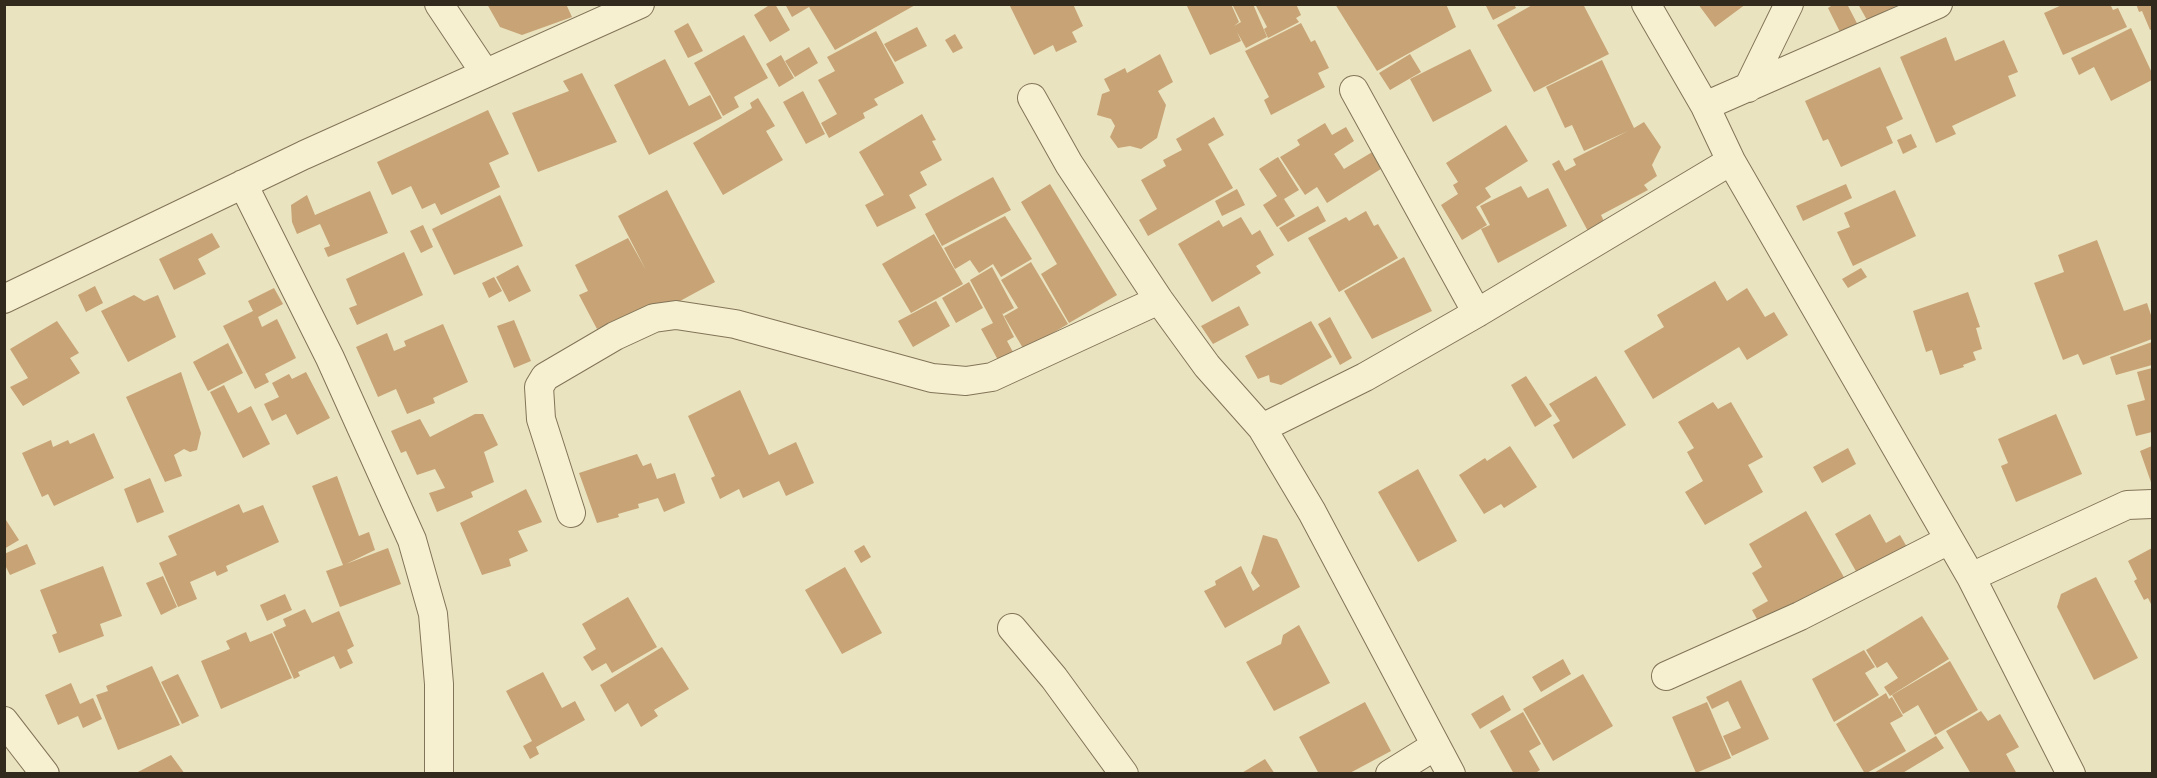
<!DOCTYPE html>
<html>
<head>
<meta charset="utf-8">
<style>
  body { margin:0 }
  #map { position:relative; width:2157px; height:778px; overflow:hidden; background:#eae3bf; font-family:"Crimson Pro",serif }
  canvas { display:block }
  .frame { position:absolute; inset:0; border:6px solid #322a1c; pointer-events:none }
</style>
</head>
<body>
<div id="map">
<canvas width="2157" height="778"></canvas>
<div class="frame"></div>
</div>
<script>
const c = document.querySelector('canvas').getContext('2d');
c.lineJoin = 'round';
function fill(path, color) { c.fillStyle = color; c.fill(path, 'evenodd'); }
function stroke(path, color, width, dash) { c.strokeStyle = color; c.lineWidth = width; c.lineCap = dash ? 'butt' : 'round'; c.setLineDash(dash || []); c.stroke(path); }
fill(new Path2D(`
  M487,4H566L572,17L522,35L500,27Z
  M771,4H775L790,30L770,42L754,15Z
  M785,4H917L835,50L809,7L792,17Z
  M1009,4H1073L1083,26L1072,32L1077,42L1056,52L1053,45L1034,55Z
  M1186,4H1231L1239,22L1234,26L1241,22L1232,4H1253L1267,37L1246,48L1237,32L1241,41L1210,55Z
  M1255,4H1296L1301,15L1296,18L1299,22L1268,38L1264,29L1267,27Z
  M1335,4H1446L1456,27L1377,71Z
  M1485,4H1514L1516,8L1493,20Z
  M1534,4H1583L1609,54L1534,92L1497,25Z
  M1698,4H1746L1715,27Z
  M1834,4H1847L1861,31L1844,40L1828,8Z
  M1858,4H1900L1867,20Z
  M2064,4H2110L2113,10L2118,8L2127,27L2063,55L2044,13Z
  M2136,4H2152V29L2150,30L2142,11L2139,12Z
  M688,23L703,51L688,58L674,31Z
  M1301,23L1311,42L1315,40L1329,68L1318,73L1325,87L1271,115L1264,100L1269,97L1245,51Z
  M917,27L927,46L895,62L884,44Z
  M2131,28L2152,73V80L2111,101L2094,67L2079,75L2071,58Z
  M876,31L904,83L874,99L878,105L863,113L865,118L829,138L821,123L837,114L818,80L835,71L827,57Z
  M955,34L963,48L953,53L945,40Z
  M744,35L768,78L734,97L739,107L723,116L694,63Z
  M1946,37L1955,61L2004,40L2018,72L2008,76L2016,96L1952,126L1956,134L1936,143L1900,57Z
  M809,47L818,63L795,77L785,61Z
  M1470,49L1492,91L1433,122L1410,79Z
  M1160,54L1173,82L1158,91L1166,105L1157,138L1141,149L1130,146L1118,148L1110,137L1115,126L1111,119L1097,115L1102,94L1110,91L1104,79L1125,68L1127,73Z
  M1410,54L1421,72L1390,90L1379,73Z
  M781,55L794,78L779,87L766,64Z
  M665,59L689,106L710,95L722,118L649,155L614,85Z
  M1602,60L1634,128L1644,122L1661,147L1652,165L1657,176L1644,185L1648,190L1601,215L1607,227L1590,235L1552,164L1559,160L1565,171L1576,165L1573,159L1628,131L1584,151L1572,125L1565,128L1546,87Z
  M1880,67L1903,119L1886,127L1893,143L1841,167L1828,139L1823,141L1805,101Z
  M582,73L617,142L538,172L512,113L569,91L563,81Z
  M803,91L825,134L806,144L783,102Z
  M758,98L775,126L766,131L783,160L723,195L693,143L752,108L750,103Z
  M488,110L509,154L489,163L500,187L441,215L435,203L422,209L411,186L392,195L377,162Z
  M922,114L936,140L932,141L942,160L920,172L927,185L909,195L916,208L877,227L865,205L884,195L859,152Z
  M1214,117L1224,135L1208,144L1233,188L1148,236L1139,220L1157,209L1141,180L1166,166L1163,160L1182,150L1176,139Z
  M1325,123L1332,135L1346,127L1354,141L1334,154L1344,169L1374,151L1384,167L1327,203L1317,187L1305,195L1280,157L1300,145L1297,140Z
  M1506,125L1528,161L1485,188L1491,197L1476,207L1487,225L1462,240L1441,205L1458,194L1453,185L1458,182L1446,163Z
  M1911,134L1917,147L1903,154L1897,140Z
  M1278,157L1299,190L1284,199L1295,216L1277,227L1263,205L1277,196L1259,169Z
  M993,177L1011,210L942,246L925,214Z
  M1050,184L1117,295L1069,323L1041,274L1057,264L1021,202Z
  M1846,184L1852,198L1803,221L1796,206Z
  M1521,186L1528,198L1548,188L1567,226L1498,263L1481,229L1490,225L1480,206Z
  M1237,189L1245,205L1222,216L1215,201Z
  M667,190L715,282L634,326L626,315L597,329L579,295L588,291L575,265L628,238L646,270L618,216Z
  M1895,190L1916,236L1853,266L1837,232L1850,227L1844,213Z
  M370,191L388,233L328,257L324,248L330,246L320,224L297,234L292,222L291,205L307,195L315,215Z
  M500,195L523,246L454,275L432,229Z
  M1318,206L1326,221L1288,242L1279,228Z
  M1366,211L1374,226L1378,224L1398,258L1339,292L1308,238L1346,217L1349,221Z
  M1005,216L1032,259L1001,277L993,264L979,273L970,260L955,269L944,248Z
  M1241,217L1252,235L1260,230L1274,255L1256,266L1261,273L1212,302L1178,244L1219,220L1223,227Z
  M423,225L433,247L421,253L410,231Z
  M212,233L220,247L198,259L206,274L174,290L159,259Z
  M934,234L963,284L911,313L882,264Z
  M2097,240L2124,311L2147,303L2152,318V339L2083,365L2078,354L2063,360L2034,283L2064,272L2058,255Z
  M404,252L423,295L357,325L349,308L357,305L346,279Z
  M1404,257L1432,311L1372,339L1344,291Z
  M1031,262L1068,324L1024,350L1004,316L1018,308L1001,280Z
  M518,265L531,291L509,302L496,277Z
  M992,267L1014,308L1003,314L1002,313L1014,337L1007,341L1013,352L998,360L981,329L993,323L970,280Z
  M1861,268L1867,277L1848,288L1842,279Z
  M494,277L502,291L489,298L482,283Z
  M1715,281L1727,301L1747,288L1765,317L1774,312L1788,335L1747,360L1739,347L1653,399L1624,351L1664,327L1657,315Z
  M969,282L983,308L956,323L942,298Z
  M95,286L103,303L86,312L78,295Z
  M274,288L283,304L258,317L262,327L277,319L296,358L265,374L269,382L255,389L223,326L253,311L248,301Z
  M1968,292L1980,327L1976,328L1982,349L1973,352L1976,360L1963,365L1964,367L1940,375L1932,350L1926,352L1913,311Z
  M134,295L144,301L158,295L176,337L128,362L101,311Z
  M936,301L950,326L913,347L898,321Z
  M1239,306L1249,325L1213,344L1201,326Z
  M1330,317L1352,358L1340,365L1318,324Z
  M514,320L531,361L514,368L497,326Z
  M57,321L79,353L70,358L80,373L23,406L10,387L28,378L10,349Z
  M1311,321L1332,357L1281,385L1270,382L1269,375L1258,379L1245,356Z
  M443,324L468,382L433,398L435,403L407,414L396,389L378,397L356,347L387,333L394,351L406,346L404,341Z
  M2152,342V365L2116,375L2110,357Z
  M228,343L243,373L208,391L193,362Z
  M2152,368V432L2136,436L2127,405L2145,400L2137,372Z
  M181,372L201,433L197,450L190,452L184,449L174,455L182,476L165,482L126,397Z
  M306,372L330,418L297,435L286,414L272,421L264,404L279,397L272,383L289,374L292,379Z
  M1526,376L1552,416L1535,427L1511,385Z
  M1596,376L1626,425L1573,459L1553,425L1560,421L1549,404Z
  M224,385L238,413L251,406L270,444L243,458L210,392Z
  M740,390L769,455L796,442L814,483L786,496L779,481L743,498L739,489L720,499L711,478L715,476L688,416Z
  M1713,402L1718,409L1731,402L1763,457L1748,465L1763,492L1705,525L1685,492L1703,481L1687,452L1694,448L1678,422Z
  M475,414H483L498,445L484,452L494,482L471,492L473,497L437,512L429,493L445,488L435,469L417,475L406,451L401,453L391,431L420,419L430,437Z
  M2056,414L2082,474L2016,502L2001,466L2008,463L1998,439Z
  M94,433L114,478L54,506L48,494L42,497L22,453L51,440L53,447L68,440L70,444Z
  M1510,446L1537,487L1504,508L1501,504L1484,514L1459,475L1485,458L1487,461Z
  M2152,446V485L2140,451Z
  M1848,448L1856,464L1822,483L1813,467Z
  M637,454L643,466L651,463L657,479L675,473L685,503L664,512L658,498L638,504L639,508L618,514L619,517L597,523L579,473Z
  M1418,469L1457,541L1418,562L1378,492Z
  M337,476L359,536L369,532L375,550L346,564L388,548L401,584L340,607L326,571L343,565L312,486Z
  M150,478L164,512L137,523L124,489Z
  M526,489L542,522L518,531L528,551L509,559L511,566L482,575L460,523Z
  M239,504L243,513L263,505L279,542L226,566L228,571L217,576L215,571L190,582L197,599L178,607L159,563L177,555L168,536Z
  M1806,511L1853,593L1769,641L1752,610L1768,601L1752,573L1762,567L1749,544Z
  M1870,514L1886,543L1900,535L1915,561L1866,589L1835,534Z
  M4,517L19,540L4,549Z
  M1263,535L1277,539L1300,587L1225,628L1204,591L1216,585L1215,581L1241,566L1253,591L1260,586L1251,573Z
  M27,544L36,564L10,575L4,563V554Z
  M864,545L871,557L861,563L854,551Z
  M2152,548V606L2148,598L2144,600L2134,581L2137,579L2128,561Z
  M103,566L122,616L100,624L104,636L59,653L52,635L57,633L40,590Z
  M845,567L882,633L842,654L805,590Z
  M163,576L177,607L161,615L146,583Z
  M2096,577L2138,658L2094,680L2057,607L2061,594Z
  M285,594L292,610L267,621L260,605Z
  M628,597L657,647L612,673L606,663L592,671L583,657L596,649L582,624Z
  M305,609L312,623L339,611L354,646L347,650L353,663L340,669L334,656L298,672L300,676L294,679L273,632L286,626L283,619Z
  M1922,616L1949,659L1890,696L1884,687L1898,678L1887,662L1877,668L1866,650Z
  M1299,625L1330,683L1274,711L1246,662L1281,644L1283,635Z
  M246,632L250,642L272,633L292,678L221,709L201,661L230,649L226,641Z
  M662,647L689,689L654,710L658,716L641,727L628,703L615,712L600,685Z
  M1864,650L1875,667L1865,673L1879,695L1834,722L1812,679Z
  M1563,659L1571,674L1541,692L1532,677Z
  M1950,661L1978,710L1935,735L1918,705L1903,714L1892,695Z
  M152,666L180,725L118,750L96,695L108,691L106,686Z
  M543,672L562,708L575,701L585,720L536,747L539,754L530,759L523,746L532,741L506,691Z
  M178,674L199,716L182,724L161,682Z
  M1583,674L1613,726L1553,761L1523,709Z
  M1741,680L1769,739L1732,756L1723,736L1741,728L1728,701L1712,709L1706,697Z
  M71,683L80,704L93,698L102,719L83,728L78,716L58,725L45,695Z
  M1886,693L1889,699L1892,697L1903,716L1890,723L1906,751L1865,774L1836,724Z
  M1503,695L1511,710L1480,729L1471,714Z
  M1365,702L1391,751L1348,774H1319L1299,737Z
  M1707,702L1731,758L1696,773L1672,717Z
  M1981,711L1988,721L2000,714L2019,747L2006,754L2017,774H1971L1946,731Z
  M1523,712L1541,744L1529,751L1540,770L1534,774H1514L1490,731Z
  M1936,736L1944,748L1901,774H1872Z
  M171,755L185,774H134Z
  M1265,759L1275,774H1240Z`), '#c7a376');
const minor = new Path2D(`
  M439,4L485,73
  M1646,4L1705,106L1731,161L1971,577L2071,774
  M1748,88L1789,4
  M1354,90L1477,313
  M1032,98L1069,164L1159,300L1207,366L1262,428L1312,512L1451,774
  M1705,106L1938,4
  M243,184L330,358L412,540L433,614L439,684V774
  M4,299L304,155L640,4
  M1262,428L1365,377L1477,313L1731,161
  M571,513L541,419L539,387L545,377L615,336L654,318L676,315L735,324L932,378L966,381L992,377L1159,300
  M1971,577L2127,505L2152,504
  M1012,628L1054,678L1124,774
  M1666,676L1800,616L1949,540
  M4,721L45,774
  M1390,774L1435,746`);
stroke(minor, '#827458', 30);
stroke(minor, '#f6f0d1', 28);
</script>
</body>
</html>
